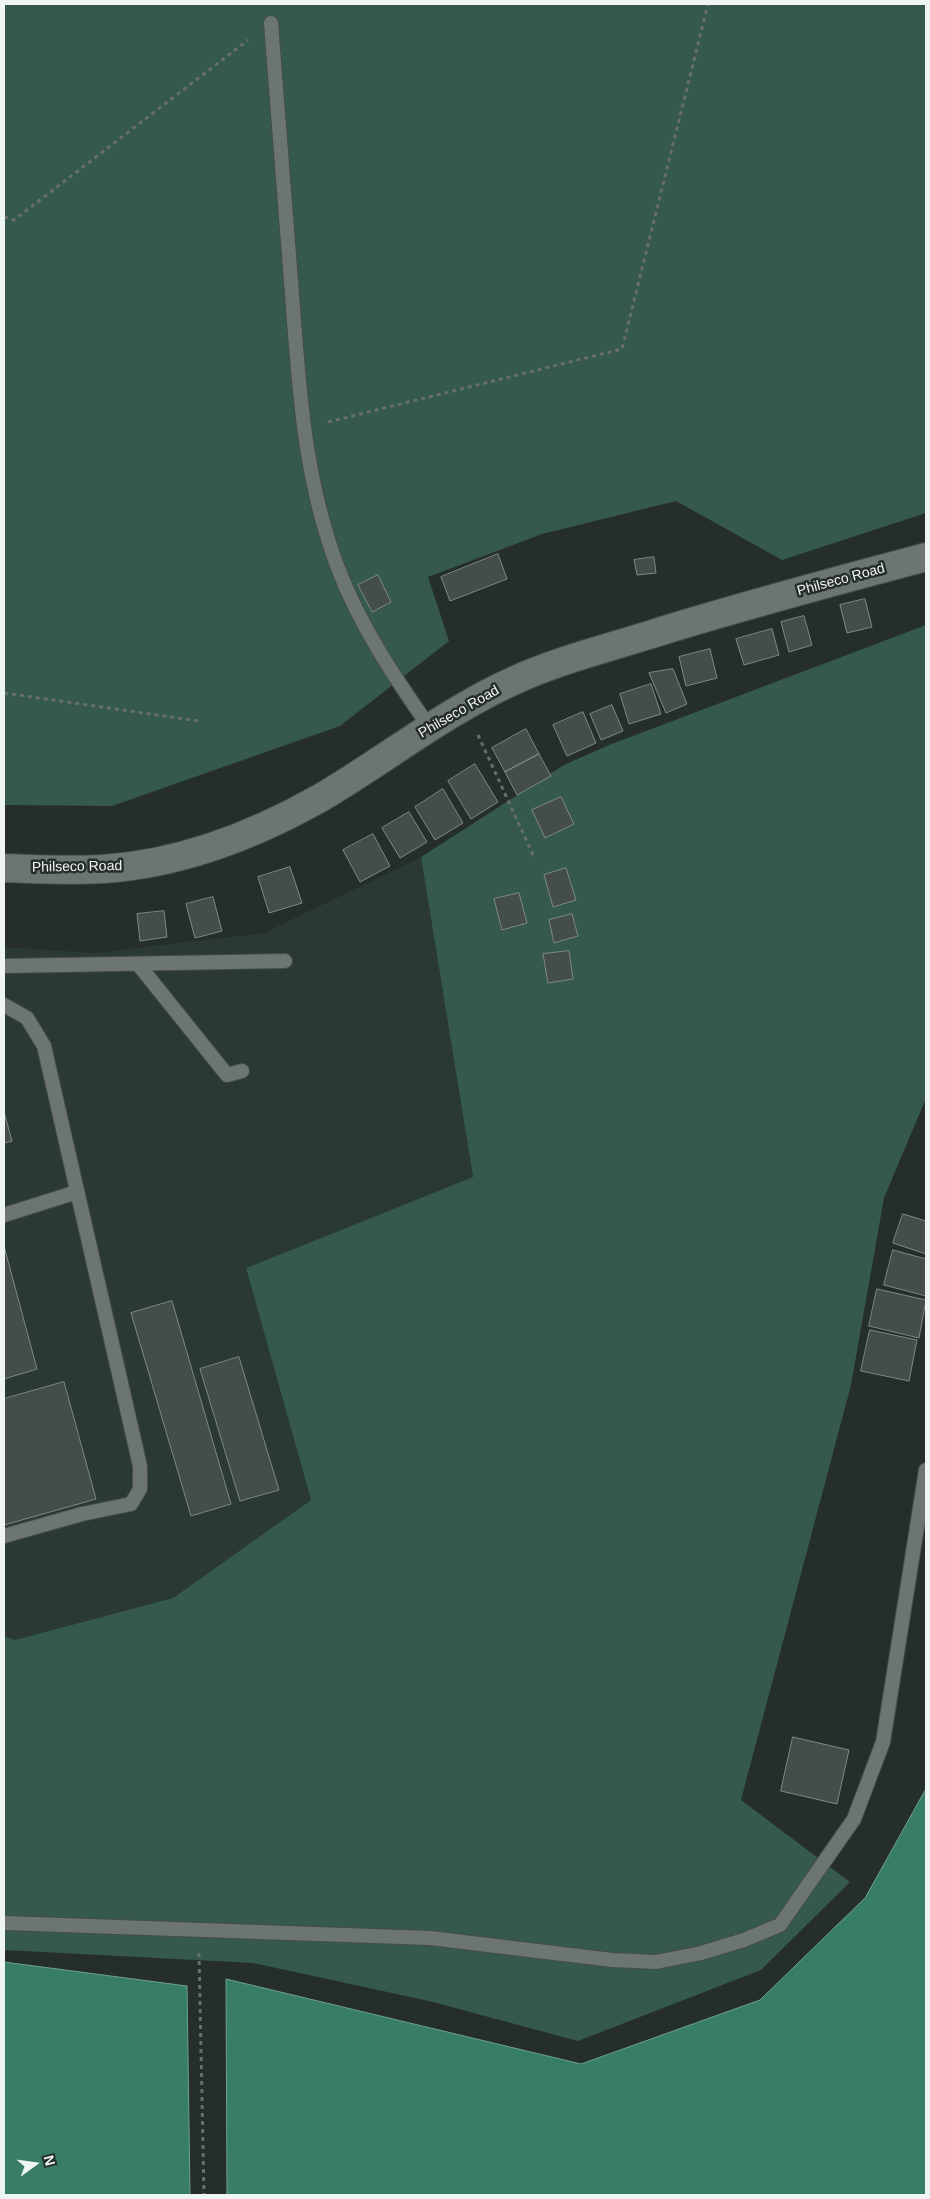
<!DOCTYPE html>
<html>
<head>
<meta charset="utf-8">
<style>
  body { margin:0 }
  #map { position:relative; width:930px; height:2199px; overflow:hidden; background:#262e2b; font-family:Arial,sans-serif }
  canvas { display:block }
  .frame { position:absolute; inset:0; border:5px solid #eff5f3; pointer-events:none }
  .north { position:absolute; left:10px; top:2139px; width:50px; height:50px; -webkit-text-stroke:4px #262e2b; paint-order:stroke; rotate:76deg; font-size:14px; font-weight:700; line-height:20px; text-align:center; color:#eff5f3 }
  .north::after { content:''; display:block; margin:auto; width:18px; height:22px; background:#eff5f3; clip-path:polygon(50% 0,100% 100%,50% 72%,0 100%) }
</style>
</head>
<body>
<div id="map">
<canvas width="930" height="2199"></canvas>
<div class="frame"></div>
<div class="north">N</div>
</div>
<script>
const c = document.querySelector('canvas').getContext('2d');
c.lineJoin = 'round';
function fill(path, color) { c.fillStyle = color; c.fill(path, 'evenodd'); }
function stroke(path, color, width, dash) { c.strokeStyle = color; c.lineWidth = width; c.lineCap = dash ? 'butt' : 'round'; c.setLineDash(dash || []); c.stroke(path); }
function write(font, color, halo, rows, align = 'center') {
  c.font = font + ' Arial,sans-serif'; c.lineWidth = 5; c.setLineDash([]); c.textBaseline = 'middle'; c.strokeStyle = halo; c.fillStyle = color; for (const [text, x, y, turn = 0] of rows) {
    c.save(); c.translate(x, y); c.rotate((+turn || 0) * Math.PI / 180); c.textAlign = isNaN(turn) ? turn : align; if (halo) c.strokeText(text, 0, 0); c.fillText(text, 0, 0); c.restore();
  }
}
fill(new Path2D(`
  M421,857L473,1177L246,1268L311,1500L173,1598L15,1640L4,1636V947L94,953L264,933Z`), '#2a3933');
fill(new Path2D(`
  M4,4H926V513L782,560L676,501L542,534L428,577L449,641L340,726L112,806L4,805Z
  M926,625V1098L884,1198L851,1385L741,1800L850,1882L761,1970L578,2041L429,2001L253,1963L4,1950V1636L15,1640L173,1598L311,1500L246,1268L473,1177L421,857L564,765L609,745Z`), '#35594d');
const water = new Path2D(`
  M926,1789V2195H227L226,1979L581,2064L760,2000L865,1898Z
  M4,1962L187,1986L190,2195H4Z`);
fill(water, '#377d68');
stroke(water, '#6ea192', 1);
const building = new Path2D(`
  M498,554L507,579L450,601L441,577Z
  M654,557L656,573L637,575L634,560Z
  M378,575L391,602L372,612L358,585Z
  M865,599L872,627L847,633L840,605Z
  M804,616L812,645L789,652L781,622Z
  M772,629L779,655L744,665L736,639Z
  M710,649L717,678L686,686L679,657Z
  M673,669L687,704L666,713L649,673Z
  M651,684L661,714L629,724L620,694Z
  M612,705L623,731L601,740L590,714Z
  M583,712L596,743L567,756L553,725Z
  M526,729L539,754L505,772L492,748Z
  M539,754L551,776L517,795L505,772Z
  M475,764L498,802L471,819L448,781Z
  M443,789L463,823L435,840L415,807Z
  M561,797L574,824L545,838L532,810Z
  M409,812L427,842L400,858L382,828Z
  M373,834L390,866L360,882L343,850Z
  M290,867L302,903L269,913L258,877Z
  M566,868L576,900L553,907L544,875Z
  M519,893L527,923L502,930L494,899Z
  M213,897L222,931L195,938L186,904Z
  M164,911L167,937L140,941L137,914Z
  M572,914L578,936L554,943L549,920Z
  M569,951L573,979L548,983L543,954Z
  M4,1112L12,1141L4,1143Z
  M903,1214L926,1221V1254L893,1243Z
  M4,1246L37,1369L4,1379Z
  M893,1250L926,1259V1296L884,1285Z
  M877,1289L926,1300L919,1338L869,1326Z
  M172,1301L231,1504L191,1516L131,1313Z
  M870,1330L917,1340L909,1381L861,1371Z
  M239,1357L279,1490L240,1501L200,1369Z
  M64,1382L96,1499L4,1525V1399Z
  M793,1737L849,1750L837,1804L781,1791Z`);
fill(building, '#454d4a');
stroke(building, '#7e8884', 1);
const service = new Path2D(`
  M271,23C278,113 285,204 292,294C299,388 304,479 338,568C360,626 395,678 430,728
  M138,964L227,1075L242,1071
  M4,966L285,961
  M4,1005L27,1018L44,1046L140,1466V1489L131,1504L82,1514L4,1536
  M4,1215L77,1192
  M4,1923L430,1938L612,1960L656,1962L701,1953L744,1940L780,1925L854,1819L883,1742L926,1470`);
const tertiary = new Path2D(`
  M4,868C37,869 70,871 103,869C181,864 255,835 322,797C386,759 445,712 513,681C556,661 604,649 649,635C741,606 833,582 926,557`);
stroke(service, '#454c49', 16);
stroke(tertiary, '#454c49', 30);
stroke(new Path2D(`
  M4,217L14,220L248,40
  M328,422L622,349L708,4
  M4,693L199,721
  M478,735L535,859
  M199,1953L204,2195`), '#676e6b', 3, [4, 4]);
stroke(service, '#6c7572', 14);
stroke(tertiary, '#6c7572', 28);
write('14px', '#eff5f3', '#262e2b', [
  ["Philseco Road",841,580,-15],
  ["Philseco Road",459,712,-30],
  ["Philseco Road",77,867,-1]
]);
</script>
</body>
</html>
